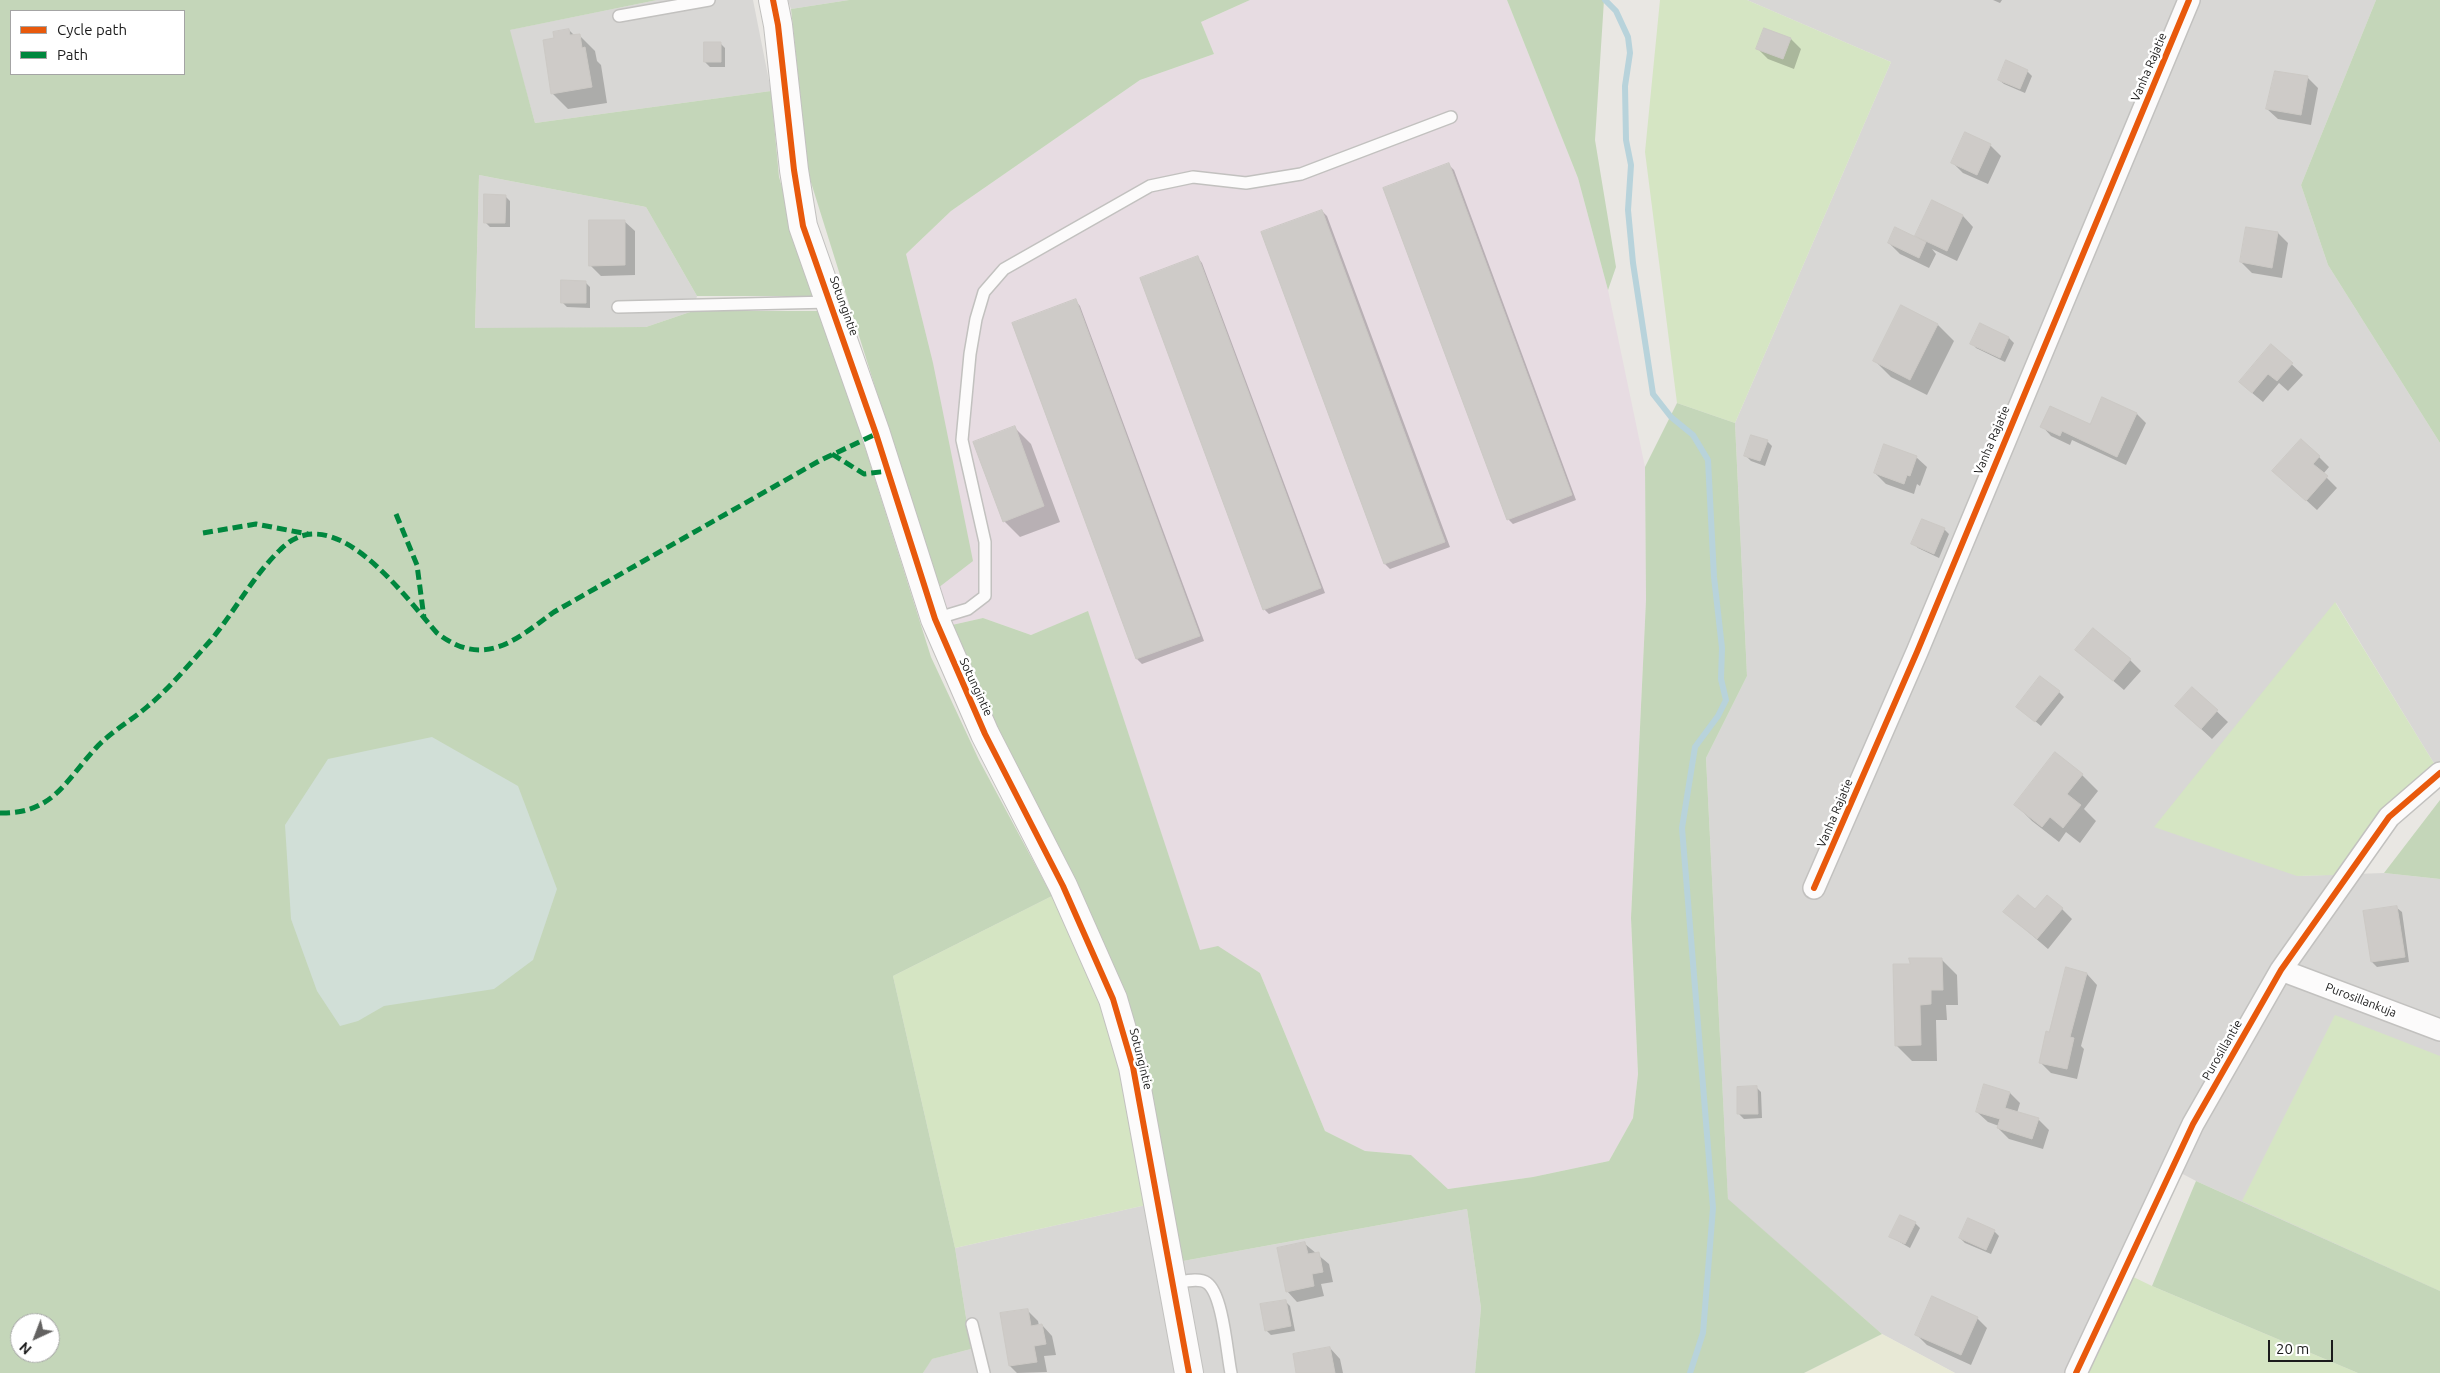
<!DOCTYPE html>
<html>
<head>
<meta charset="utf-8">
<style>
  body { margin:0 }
  #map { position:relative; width:2440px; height:1373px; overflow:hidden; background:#e9e7e3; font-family:Ubuntu,sans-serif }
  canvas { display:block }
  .legend { position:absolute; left:10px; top:10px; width:175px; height:65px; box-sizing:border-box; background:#fff; border:1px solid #a4a4a4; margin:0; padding:6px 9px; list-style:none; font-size:15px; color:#1b1b1b }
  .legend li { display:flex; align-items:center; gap:10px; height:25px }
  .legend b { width:25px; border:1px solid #a4a4a4 }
  .north { position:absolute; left:10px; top:1313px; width:50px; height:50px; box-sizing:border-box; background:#fff; border:1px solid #a4a4a4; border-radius:50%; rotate:223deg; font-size:14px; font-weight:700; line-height:20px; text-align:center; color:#1b1b1b }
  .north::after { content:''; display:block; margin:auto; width:18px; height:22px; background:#636261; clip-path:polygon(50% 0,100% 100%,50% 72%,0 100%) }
  .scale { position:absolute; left:2268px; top:1340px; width:65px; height:22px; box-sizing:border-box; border:2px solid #1b1b1b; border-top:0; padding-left:6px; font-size:15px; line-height:18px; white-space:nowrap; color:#1b1b1b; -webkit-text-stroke:4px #fff; paint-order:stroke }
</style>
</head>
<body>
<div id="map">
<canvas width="2440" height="1373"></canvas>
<ul class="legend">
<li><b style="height:6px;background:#e8590c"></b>Cycle path</li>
<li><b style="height:6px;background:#00873e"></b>Path</li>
</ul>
<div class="north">N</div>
<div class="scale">20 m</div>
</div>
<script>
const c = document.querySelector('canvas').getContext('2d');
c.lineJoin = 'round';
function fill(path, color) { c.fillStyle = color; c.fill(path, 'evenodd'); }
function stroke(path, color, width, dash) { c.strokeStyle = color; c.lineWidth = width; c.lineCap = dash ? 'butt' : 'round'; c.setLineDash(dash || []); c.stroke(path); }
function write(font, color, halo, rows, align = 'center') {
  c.font = font + ' Ubuntu,sans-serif'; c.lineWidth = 5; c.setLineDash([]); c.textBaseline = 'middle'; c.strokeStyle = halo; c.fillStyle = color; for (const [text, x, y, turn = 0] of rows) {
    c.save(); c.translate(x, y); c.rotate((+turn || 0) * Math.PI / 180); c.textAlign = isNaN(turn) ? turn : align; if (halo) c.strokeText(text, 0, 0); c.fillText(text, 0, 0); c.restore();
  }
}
fill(new Path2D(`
  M657,0H753L771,91L535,123L509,30Z
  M788,0H849L791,9Z
  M1747,0H2376L2301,185L2328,265L2440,443V761L2435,765L2336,603L2297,876L2384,873L2440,879V1291L2196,1181L2162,1163L2065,1373H1955L1882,1334L1728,1200L1706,758L1747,676L1735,423L1891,62Z
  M479,175L646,207L697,296L693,311L646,327L475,329Z
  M1146,1205L1178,1373H923L931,1359L971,1349L955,1248Z
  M1467,1209L1481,1308L1475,1373H1202L1183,1261Z`), '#d8d7d5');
fill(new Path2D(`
  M1250,0H1507L1578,178L1608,290L1645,467L1646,600L1631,917L1638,1074L1633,1118L1609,1161L1533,1177L1448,1189L1411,1155L1365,1151L1325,1131L1260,973L1200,951L1088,612L1031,635L983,618L952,625L938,588L906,254L951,211L1140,80L1214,54L1201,22Z`), '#e7dce2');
fill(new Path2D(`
  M1882,1334L1955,1373H1804Z`), '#e8e9d6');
fill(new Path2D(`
  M1660,0H1747L1891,62L1735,423L1677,403L1645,152Z
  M2335,602L2435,765L2378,814L2336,875L2297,876L2154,827Z
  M1052,896C1080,952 1105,1006 1121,1066C1133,1111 1138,1159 1146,1205L955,1248L893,976Z
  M2335,1015L2440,1056V1291L2242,1201Z
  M2123,1272L2152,1286L2358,1373H2076Z`), '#d5e5c3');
fill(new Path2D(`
  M0,0H657L510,30L535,123L771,91L779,177L814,296H697L646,207L479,175L475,328L646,327L693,311H822L931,657L979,760L1052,896L893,976L955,1248L971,1349L932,1359L923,1373H0ZM11,11H184V74H11ZM20,1323H50V1353H20Z
  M849,0H1250L1201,22L1214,54L1140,80L951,211L906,254L933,363L973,561L938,588L809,176L791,9Z
  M1507,0H1604L1595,140L1616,267L1608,290L1578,178Z
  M2376,0H2440V443L2328,265L2301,185Z
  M1677,403L1735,423L1747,676L1706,758L1728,1199L1882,1334L1804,1373H1475L1481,1308L1467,1209L1183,1261L1148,1078L965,665L952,625L983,618L1031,635L1088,611L1200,950L1218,946L1260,973L1325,1131L1365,1151L1411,1155L1448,1189L1533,1177L1609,1161L1633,1118L1638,1074L1631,918L1646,600L1645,467Z
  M2440,800V879L2384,873Z
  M2196,1181L2440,1291V1373H2358L2152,1286Z`), '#c4d6b9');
fill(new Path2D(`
  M432,737L518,786L557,889L533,960L494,989L384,1006L358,1021L340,1026L317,991L291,919L285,825L328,759Z`), '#d1dfd7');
fill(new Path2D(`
  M1993,0H2002L2000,3Z
  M1765,29L1791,39L1801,49L1794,69L1768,59L1758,49Z
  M569,30L575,36L579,35L595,51L597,61L601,65L607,103L568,109L552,93Z
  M720,43L725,48V67H710L705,62Z
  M2027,71L2032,76L2025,93L2004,84L1999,80Z
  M2307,77L2318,88L2311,125L2278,119L2267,109Z
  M1990,145L2001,156L1988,184L1963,173L1953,163Z
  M1449,165L1454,170L1576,500L1513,524L1508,519Z
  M505,196L510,201V227H490L485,222Z
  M1932,202L1963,216L1973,227L1957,261L1932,249L1936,254L1929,268L1900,254L1889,243L1920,240L1916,236Z
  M1322,211L1327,216L1450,547L1390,569L1385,564L1263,233Z
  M624,221L635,231V275L601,276L590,265Z
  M2278,233L2288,243L2282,278L2252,273L2241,262Z
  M1198,258L1202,263L1325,593L1269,614L1264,609Z
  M585,282L590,287V308L567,307L562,302Z
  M1076,301L1080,306L1204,641L1142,664L1137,659L1013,324Z
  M1938,325L1954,341L1927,395L1891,377L1875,361Z
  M2009,338L2014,343L2005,362L1976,348L1972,343Z
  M2272,346L2303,375L2288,391L2279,383L2263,402L2251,392Z
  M2103,398L2137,414L2146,423L2126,465L2072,440L2070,445L2051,436L2042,426H2090Z
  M1015,428L1031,444L1060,522L1020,537L1004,521Z
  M1767,441L1772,446L1765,466L1751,461L1746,456Z
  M1916,457L1927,467L1920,486L1917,484L1914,494L1886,484L1875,473Z
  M2319,457L2329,467L2323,474L2337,488L2317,510L2285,481Z
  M1944,529L1949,534L1939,558L1918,548L1913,543Z
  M2077,650L2130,660L2141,671L2124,690Z
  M2192,688L2228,722L2212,739L2187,716Z
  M2059,692L2064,697L2041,726L2018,707Z
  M2082,775L2098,791L2084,809L2096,821L2080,843L2066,832L2059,842L2032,821L2016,805Z
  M2397,908L2402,912L2409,962L2377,967L2372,962Z
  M2062,909L2072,919L2048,949L2005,912Z
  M1941,959L1957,975L1958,1005H1946L1947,1020H1936L1937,1061H1912L1896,1045L1911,965Z
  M2087,974L2097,985L2081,1046L2084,1049L2077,1079L2051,1073L2040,1062L2050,1034Z
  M1756,1087L1761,1092L1762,1118L1744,1119L1739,1114Z
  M2010,1093L2020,1103L2017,1113L2038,1119L2049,1130L2043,1149L2009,1139L1998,1128L1999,1126L1988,1122L1977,1112Z
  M1915,1223L1920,1228L1910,1248L1891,1237Z
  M1994,1231L1999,1236L1991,1254L1965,1243L1960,1238Z
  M1305,1244L1329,1264L1333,1282L1321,1284L1324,1296L1297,1302L1287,1291Z
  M1285,1301L1290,1306L1295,1331L1271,1335L1266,1330Z
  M1027,1310L1038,1321L1039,1326L1042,1325L1052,1336L1056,1355L1044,1356L1047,1372L1017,1373L1010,1366L1001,1314Z
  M1977,1318L1987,1328L1971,1365L1927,1345L1917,1335Z
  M1330,1348L1340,1359L1343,1373H1298Z`), '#0003');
stroke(new Path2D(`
  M1605,0L1616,11L1628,37L1630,53L1625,86L1626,140L1631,165L1628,210L1633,263L1653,394L1671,417L1693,435L1708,460L1714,577L1722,648L1721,679L1726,700L1718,716L1695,747L1682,828L1713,1208L1703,1333L1690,1373`), '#b8d3db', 6);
const building = new Path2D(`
  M1764,28L1791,38L1783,59L1756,49Z
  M569,29L570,35L580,34L582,48L585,47L592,87L551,94L543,40L554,38L553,32Z
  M704,42H721V62H704Z
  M2006,60L2028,70L2020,89L1998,80Z
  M2275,71L2308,76L2301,115L2266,109Z
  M1965,132L1991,144L1977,175L1951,163Z
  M1449,163L1572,495L1507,520L1383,188Z
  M484,194L506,195L505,223H484Z
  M1932,200L1963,215L1947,251L1915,236Z
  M1322,210L1445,542L1384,564L1261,232Z
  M589,220H625V265L589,266Z
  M1895,227L1926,242L1919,258L1888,243Z
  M2246,227L2278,232L2272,268L2240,262Z
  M1198,256L1321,588L1263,610L1140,278Z
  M561,280L586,281V303H561Z
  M1076,299L1200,636L1136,659L1012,323Z
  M1901,305L1938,324L1910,380L1873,361Z
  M1980,323L2009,337L2000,358L1970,344Z
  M2271,344L2293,363L2277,381L2268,374L2252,393L2239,382Z
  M2102,397L2137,413L2117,457L2062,431L2060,436L2040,427L2050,406L2090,424Z
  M1015,426L1044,506L1003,522L973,442Z
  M1751,435L1768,440L1760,461L1744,456Z
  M2301,439L2320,456L2313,464L2328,476L2306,501L2272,471Z
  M1884,444L1917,456L1910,476L1907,475L1904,484L1874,473Z
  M1922,519L1945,528L1934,554L1911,544Z
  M2093,628L2131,659L2113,681L2075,650Z
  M2040,676L2060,691L2035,722L2016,707Z
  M2192,687L2218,710L2201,729L2175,706Z
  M2055,752L2083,774L2067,794L2081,805L2063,828L2050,817L2042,827L2014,805Z
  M2018,895L2035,909L2047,895L2063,908L2037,939L2003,912Z
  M2397,906L2405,957L2371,962L2363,911Z
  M1909,958H1942L1943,990H1931V1004L1920,1005L1921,1045L1895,1046L1893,964H1910Z
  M2066,967L2087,973L2070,1037L2074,1038L2067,1069L2039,1063L2046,1031L2049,1032Z
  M1984,1084L2010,1092L2005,1108L2039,1118L2032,1139L1997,1128L2000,1119L1976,1112Z
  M1757,1086L1758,1114H1737V1087Z
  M1900,1215L1916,1222L1905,1244L1889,1237Z
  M1968,1218L1995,1230L1986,1250L1959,1238Z
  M1305,1242L1308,1254L1319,1252L1323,1272L1312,1274L1314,1286L1286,1292L1277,1248Z
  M1932,1296L1978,1317L1961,1355L1915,1335Z
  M1286,1300L1291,1326L1265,1331L1260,1304Z
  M1028,1309L1031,1326L1042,1324L1046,1344L1034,1346L1037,1362L1009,1366L1000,1313Z
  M1330,1347L1335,1373H1296L1293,1354Z`);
fill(building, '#cecbc8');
stroke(building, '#ccc9c5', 1);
const service = new Path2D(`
  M619,16L709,0
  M618,307L830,302
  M935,619L968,609L985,596V542L962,440L970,354L976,319L984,292L1004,269L1150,186L1193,177L1246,183L1301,174L1451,117
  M1173,1283C1182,1282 1199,1277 1207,1283C1223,1294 1227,1354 1231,1373
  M972,1324L984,1373`);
const minor = new Path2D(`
  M1814,888L1917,652L2189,0
  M2281,970L2440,1030
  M2076,1373L2193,1124L2281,970L2389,817L2440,773`);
const tertiary = new Path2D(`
  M773,0L778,25L794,170L803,226L876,434L935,619L985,734L1063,886L1113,999L1133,1067L1189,1373`);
stroke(service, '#c2c1bf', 14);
stroke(minor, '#c2c1bf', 24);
stroke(tertiary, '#c2c1bf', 30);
stroke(service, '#fcfbfb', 11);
stroke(minor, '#fcfbfb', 21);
stroke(tertiary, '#fcfbfb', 28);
stroke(new Path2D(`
  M832,454L864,474L888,471
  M396,514L417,565L424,618
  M203,533L256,524L308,534
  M0,813C52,814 64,783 95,749C110,732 131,721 148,706C171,687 191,662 211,640C235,611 253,576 280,550C333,495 405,597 437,633C484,669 514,641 554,612L819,461L876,434`), '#00873e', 5, [10, 5]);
stroke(new Path2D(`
  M773,0L778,25L794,170L803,226L876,434L935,619L985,734L1063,886L1113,999L1133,1067L1189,1373
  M1814,888L1917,652L2189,0
  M2076,1373L2193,1124L2281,970L2389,817L2440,773`), '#e8590c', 6);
write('12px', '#1b1b1b', '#fff', [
  ["Vanha Rajatie",2149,67,-67],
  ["Sotungintie",844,306,70],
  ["Vanha Rajatie",1992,440,-67],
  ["Sotungintie",976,687,65],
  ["Vanha Rajatie",1835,813,-67],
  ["Purosillankuja",2361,1000,21],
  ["Purosillantie",2222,1050,-60],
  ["Sotungintie",1141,1059,76]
]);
</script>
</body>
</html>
